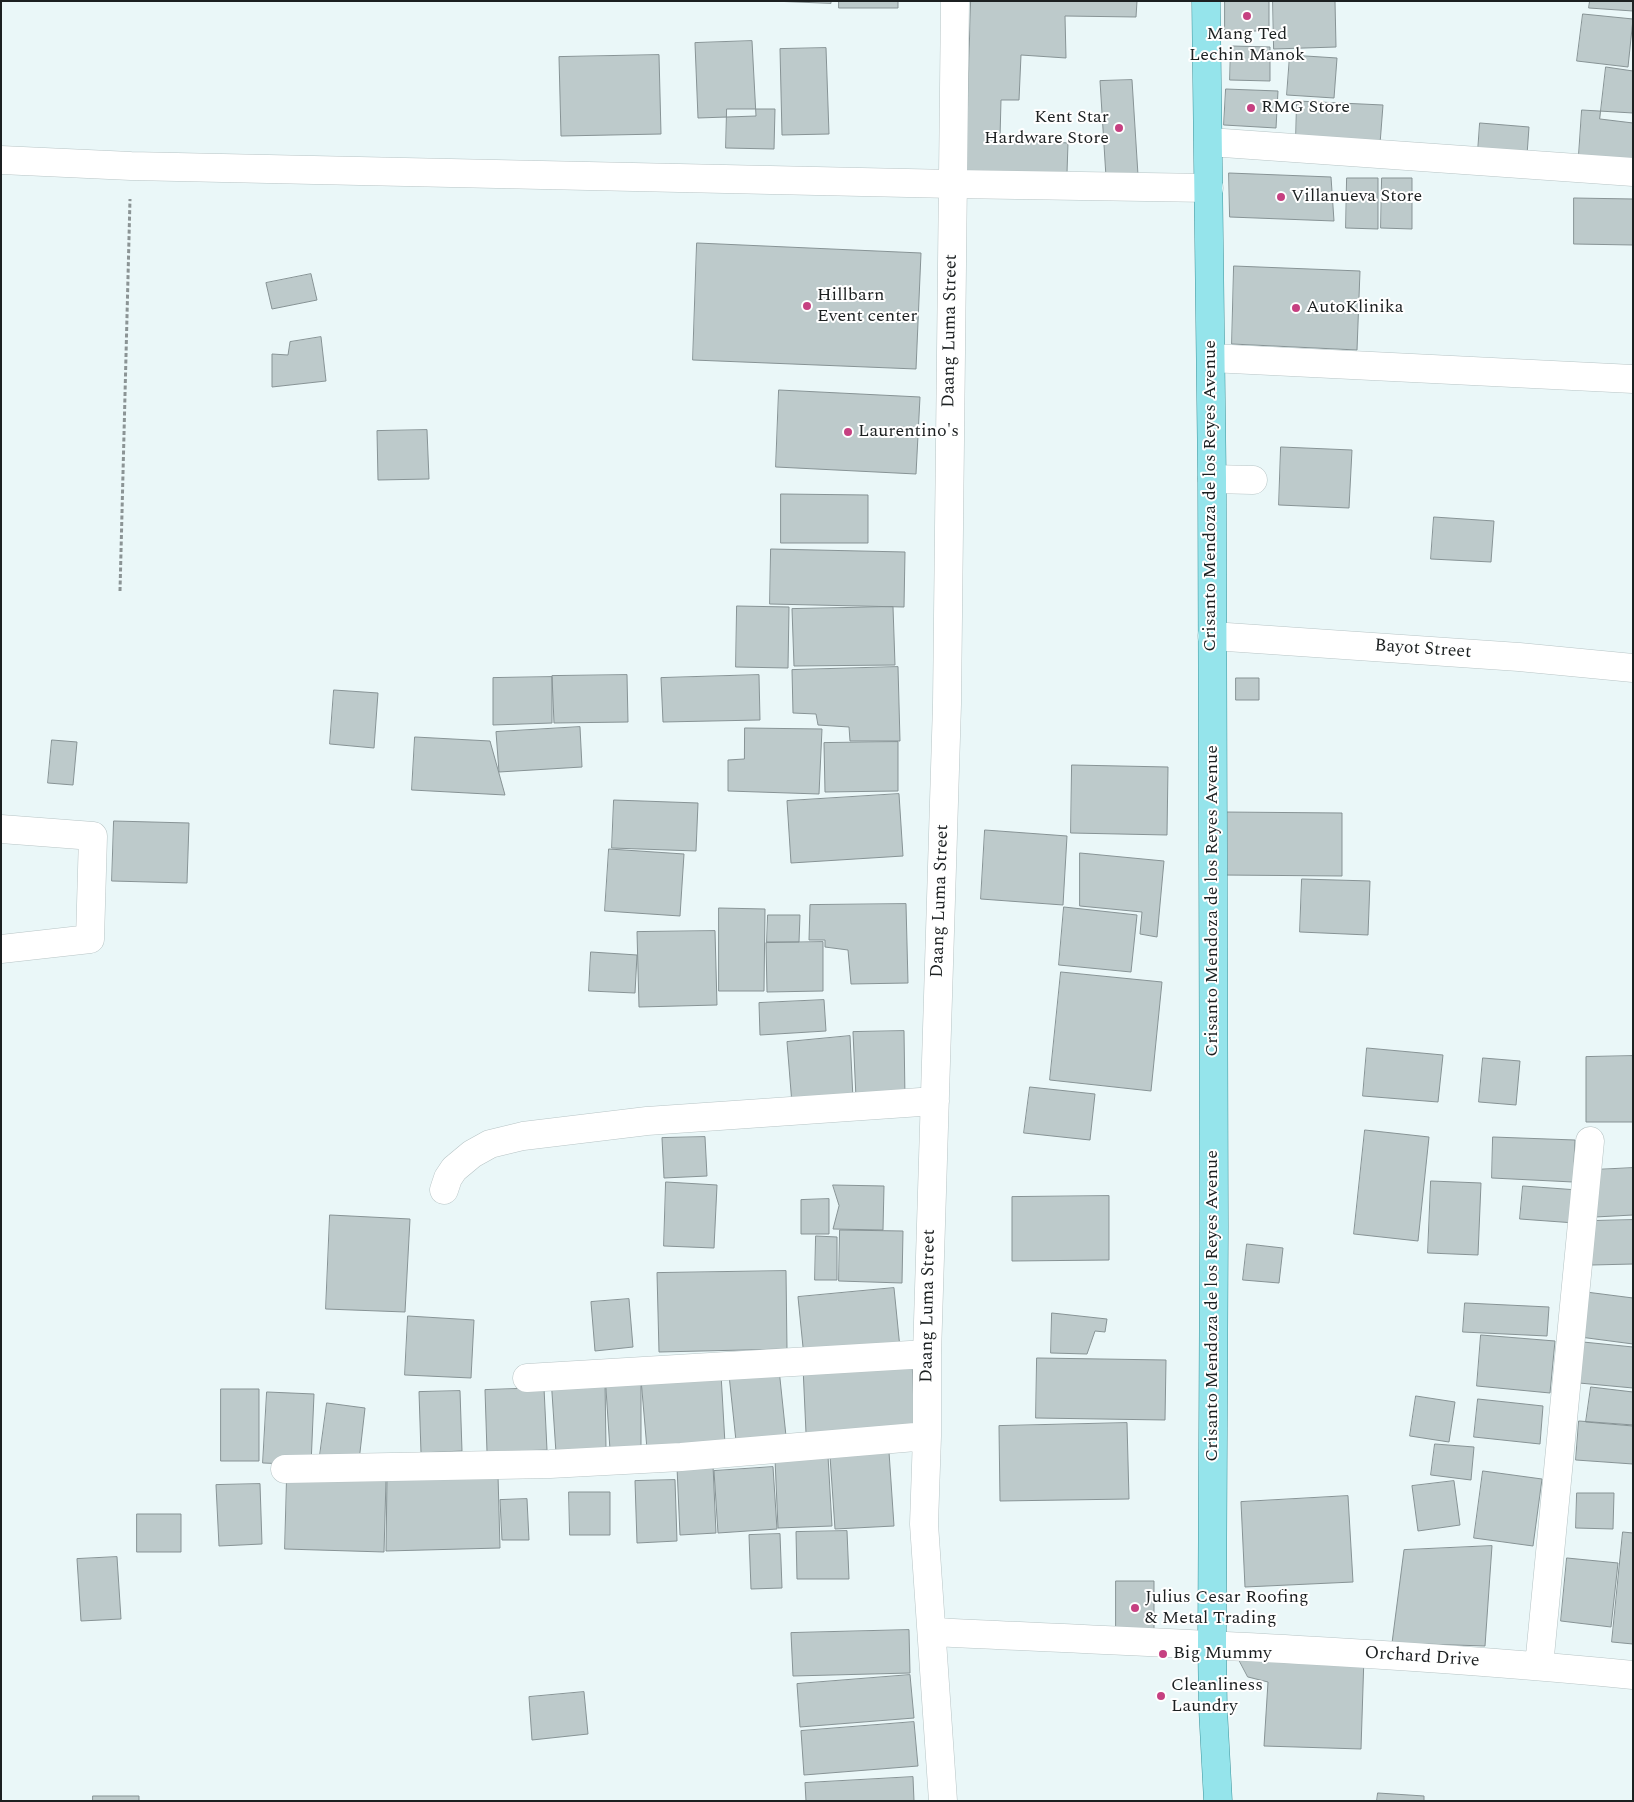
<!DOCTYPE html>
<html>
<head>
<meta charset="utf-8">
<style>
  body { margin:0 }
  #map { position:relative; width:1634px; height:1802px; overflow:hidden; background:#eaf7f8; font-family:Spectral,serif }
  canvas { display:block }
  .frame { position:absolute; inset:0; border:2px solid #1c2021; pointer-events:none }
</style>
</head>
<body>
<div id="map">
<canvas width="1634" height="1802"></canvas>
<div class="frame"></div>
</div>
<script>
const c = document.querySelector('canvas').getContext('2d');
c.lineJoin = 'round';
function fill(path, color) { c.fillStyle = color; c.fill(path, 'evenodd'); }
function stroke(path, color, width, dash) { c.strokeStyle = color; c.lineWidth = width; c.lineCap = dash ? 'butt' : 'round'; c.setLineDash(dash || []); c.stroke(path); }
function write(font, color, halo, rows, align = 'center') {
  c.font = font + ' Spectral,serif'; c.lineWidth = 4; c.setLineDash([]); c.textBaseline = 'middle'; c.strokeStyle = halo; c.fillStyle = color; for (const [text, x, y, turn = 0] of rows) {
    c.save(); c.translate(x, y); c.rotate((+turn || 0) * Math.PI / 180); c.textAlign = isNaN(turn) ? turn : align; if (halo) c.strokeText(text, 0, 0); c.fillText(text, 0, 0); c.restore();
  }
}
const building = new Path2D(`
  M772,1H831V3Z
  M839,1H898V8H839Z
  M971,1H1137L1136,17L1065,16L1066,58L1021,55L1019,100H1001L1000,138L1068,143L1067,173H966Z
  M1225,1H1269V31H1225Z
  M1273,1H1335L1336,47L1274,49Z
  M1590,1H1633V11L1589,8Z
  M1583,14L1633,19L1628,67L1577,61Z
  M752,41L756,116L698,118L695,43Z
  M1231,46L1270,47V81L1230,80Z
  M826,48L829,134L782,135L780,49Z
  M659,55L661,134L561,136L559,57Z
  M1290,55L1337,58L1334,98L1287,95Z
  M1606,67L1633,71V123L1600,119Z
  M1132,80L1138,175L1106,177L1100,81Z
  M1226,89L1278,91L1276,128L1224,125Z
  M1297,101L1383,105L1380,144L1296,140Z
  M727,109H775L774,149L726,148Z
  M1582,110L1633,113V173L1578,169Z
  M1480,123L1529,127L1526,169L1477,166Z
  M1229,173L1331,177L1334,221L1230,217Z
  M1347,178H1378V229L1346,228Z
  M1382,178H1412V229L1381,228Z
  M1574,198L1633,199V245L1574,244Z
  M697,243L921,253L916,369L693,360Z
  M1234,266L1360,271L1357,350L1232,344Z
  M311,274L317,300L272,309L266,283Z
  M321,337L326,381L272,387V354L288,355L290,342Z
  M779,390L920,397L916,474L776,467Z
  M427,430L429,479L378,480L377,431Z
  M1281,447L1352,450L1349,508L1279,505Z
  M781,494L868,495V543H781Z
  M1434,517L1494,521L1491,562L1431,559Z
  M771,549L905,552L904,607L770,604Z
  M737,606L789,607L788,668L736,667Z
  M893,607L895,665L794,666L792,609Z
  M898,667L900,741H850L849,727L818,725L816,714L793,713L792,670Z
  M627,675L628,722L554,723L552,676Z
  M759,675L760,720L663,722L661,678Z
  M552,677V723L493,725V678Z
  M1236,678H1259V700H1236Z
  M334,690L378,693L374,748L330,744Z
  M580,727L582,767L499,772L496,732Z
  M745,728L822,729L819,794L728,791V760L744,759Z
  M415,737L490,741L505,795L412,790Z
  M52,740L77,742L73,785L48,783Z
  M898,742V791L825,792L824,743Z
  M1072,765L1168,767L1167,835L1071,833Z
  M899,794L903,856L791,863L787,801Z
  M614,800L698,803L696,851L612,848Z
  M1222,812L1342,813V876L1221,875Z
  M114,821L189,823L187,883L112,881Z
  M985,830L1067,836L1063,905L981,899Z
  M609,849L684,854L680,916L605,911Z
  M1080,853L1164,861L1157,937L1140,934L1142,912L1080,906Z
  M1302,879L1370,881L1368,935L1300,932Z
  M906,904L908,983L851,984L848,950L825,947V940H809L810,905Z
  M1064,907L1137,915L1131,972L1059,965Z
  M719,908L765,909L764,991H719Z
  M768,915H800L799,942H767Z
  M715,931L717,1005L639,1007L637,932Z
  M823,942V991L767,992L766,943Z
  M591,952L637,955L635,993L589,991Z
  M1061,972L1162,982L1151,1091L1050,1080Z
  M824,1000L826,1031L760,1035L759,1003Z
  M904,1031L905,1099L856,1098L853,1032Z
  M850,1036L853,1099L792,1104L787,1042Z
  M1367,1048L1443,1055L1438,1102L1363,1096Z
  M1633,1056V1122H1586V1057Z
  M1483,1058L1520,1061L1516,1105L1479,1102Z
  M1030,1087L1095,1094L1090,1140L1024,1133Z
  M1365,1130L1429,1137L1418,1241L1354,1234Z
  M705,1137L707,1176L664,1178L662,1138Z
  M1493,1137L1575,1140L1573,1182L1492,1178Z
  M1633,1168V1215L1595,1217L1593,1170Z
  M1431,1181L1481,1183L1478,1255L1428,1253Z
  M666,1182L717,1185L714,1248L664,1246Z
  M833,1185L884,1186L883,1230L833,1229L839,1206Z
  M1523,1186L1578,1190L1575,1223L1520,1219Z
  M1109,1196V1260L1012,1261V1197Z
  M829,1199V1234H801V1200Z
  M330,1215L410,1219L405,1312L326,1309Z
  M1633,1220V1264L1592,1265L1591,1221Z
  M840,1230L903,1231L902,1283L839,1281Z
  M816,1236L837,1237V1280H815Z
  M1247,1244L1283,1248L1279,1283L1243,1280Z
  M786,1271L787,1349L659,1352L657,1273Z
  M894,1288L900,1348L804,1357L798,1297Z
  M1586,1292L1633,1298V1344L1580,1337Z
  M629,1299L633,1347L595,1351L591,1302Z
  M1465,1303L1549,1307L1547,1336L1463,1332Z
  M1052,1313L1107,1319L1105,1332L1095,1331L1087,1354L1051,1353Z
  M408,1316L474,1320L471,1378L405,1375Z
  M1481,1335L1555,1341L1550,1393L1477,1386Z
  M1583,1342L1633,1347V1388L1579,1383Z
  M1037,1358L1166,1360L1165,1420L1036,1418Z
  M912,1361L915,1428L806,1433L803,1367Z
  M779,1369L786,1436L736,1441L729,1375Z
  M605,1374L610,1450L556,1453L551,1378Z
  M721,1374L725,1444L647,1449L641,1379Z
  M641,1379V1448L606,1449L605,1380Z
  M1591,1387L1633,1392V1426L1586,1422Z
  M544,1388L547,1450L487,1452L485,1390Z
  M221,1389H259V1461H221Z
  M460,1391L462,1451L421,1453L419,1392Z
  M267,1392L314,1394L311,1465L263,1463Z
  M1416,1396L1455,1402L1449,1442L1410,1436Z
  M1478,1399L1543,1406L1540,1444L1474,1437Z
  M327,1403L365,1408L359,1461L320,1455Z
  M1579,1421L1633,1425V1464L1576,1460Z
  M1127,1423L1129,1499L1000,1501L999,1426Z
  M1435,1444L1474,1447L1471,1480L1431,1475Z
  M889,1452L894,1526L835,1529L830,1456Z
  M828,1456L832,1526L778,1528L775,1459Z
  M713,1465L716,1533L680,1535L677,1467Z
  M773,1467L777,1529L718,1533L714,1471Z
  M1483,1471L1542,1479L1533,1546L1474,1538Z
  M498,1475L500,1548L386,1551L387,1478Z
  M287,1477L386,1480L384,1552L285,1549Z
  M675,1480L677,1541L637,1543L635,1481Z
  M1454,1481L1460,1525L1418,1531L1412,1486Z
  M260,1484L262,1544L219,1546L216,1485Z
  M569,1492H610V1535H570Z
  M1577,1493H1614L1613,1529L1576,1528Z
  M1348,1496L1353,1582L1245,1587L1241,1502Z
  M527,1499L529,1540H502L500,1500Z
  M137,1514H181V1552H137Z
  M847,1531L849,1579H797L796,1532Z
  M1623,1532L1633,1533V1644L1612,1642Z
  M780,1534L782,1588L751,1589L749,1535Z
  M1492,1546L1485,1646L1392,1643L1404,1550Z
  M117,1557L121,1619L81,1621L77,1559Z
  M1567,1558L1618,1563L1611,1627L1561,1621Z
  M1116,1581H1154V1635H1116Z
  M909,1630L910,1673L793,1676L791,1633Z
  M1236,1654L1364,1656L1361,1749L1264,1746L1268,1682L1248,1677Z
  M910,1675L914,1718L800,1727L797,1684Z
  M584,1692L588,1734L532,1740L529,1697Z
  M914,1722L918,1766L804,1775L801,1731Z
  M913,1777L914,1801H806L805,1783Z
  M1378,1793L1424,1796V1801H1377Z
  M93,1796H139V1801H93Z`);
fill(building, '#bdcacb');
stroke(building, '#879395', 1);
const minor = new Path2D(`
  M1209,142L1633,172
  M1,160L131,166L953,184L1209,188
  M1211,358L1633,379
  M1212,479L1253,480
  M1212,636L1519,657L1633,668
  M1,829L93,836L90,939L1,949
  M444,1190L448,1178L454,1169L472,1154L490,1144L523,1136L647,1121L935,1101
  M527,1378L927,1354
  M285,1469L550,1464L681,1457L927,1436
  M932,1632C1166,1643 1400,1652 1633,1675
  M1539,1666L1590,1141
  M943,1801L924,1524L927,1436V1354L947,704L955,1`);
const major = new Path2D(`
  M1206,1L1212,479L1214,1226L1212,1645L1213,1709L1218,1801`);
stroke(minor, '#b7c4c5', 29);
stroke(major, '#3d949c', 29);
stroke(new Path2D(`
  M120,591L130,199`), '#8b9495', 3, [4, 2.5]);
stroke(minor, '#fff', 28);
stroke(major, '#95e4eb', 28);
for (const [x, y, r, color] of [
  [1247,16,5,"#c64081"],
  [1251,108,5,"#c64081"],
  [1119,128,5,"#c64081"],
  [1281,197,5,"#c64081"],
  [807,306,5,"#c64081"],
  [1296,308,5,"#c64081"],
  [848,432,5,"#c64081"],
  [1135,1608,5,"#c64081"],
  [1163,1654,5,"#c64081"],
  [1161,1696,5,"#c64081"]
]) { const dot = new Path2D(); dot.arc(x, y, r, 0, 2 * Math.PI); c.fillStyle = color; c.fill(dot); stroke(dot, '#fff', 2); }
write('18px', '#1c2021', '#fff', [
  ["Mang Ted",1247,35,"center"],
  ["Lechin Manok",1247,56,"center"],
  ["RMG Store",1261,108],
  ["Kent Star",1109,118,"right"],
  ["Hardware Store",1109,139,"right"],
  ["Villanueva Store",1291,197],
  ["Hillbarn",817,296],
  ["Event center",817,317],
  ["AutoKlinika",1306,308],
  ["Laurentino's",858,432],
  ["Julius Cesar Roofing",1145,1598],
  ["& Metal Trading",1145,1619],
  ["Big Mummy",1173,1654],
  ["Cleanliness",1171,1686],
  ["Laundry",1171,1707]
], 'left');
write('18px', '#1c2021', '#fff', [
  ["Daang Luma Street",951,331,-89],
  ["Crisanto Mendoza de los Reyes Avenue",1211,496,-90],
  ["Bayot Street",1423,650,4],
  ["Daang Luma Street",941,901,-88],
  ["Crisanto Mendoza de los Reyes Avenue",1213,901,-90],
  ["Daang Luma Street",929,1306,-89],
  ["Crisanto Mendoza de los Reyes Avenue",1213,1306,-90],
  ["Orchard Drive",1422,1658,4]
]);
</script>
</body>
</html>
